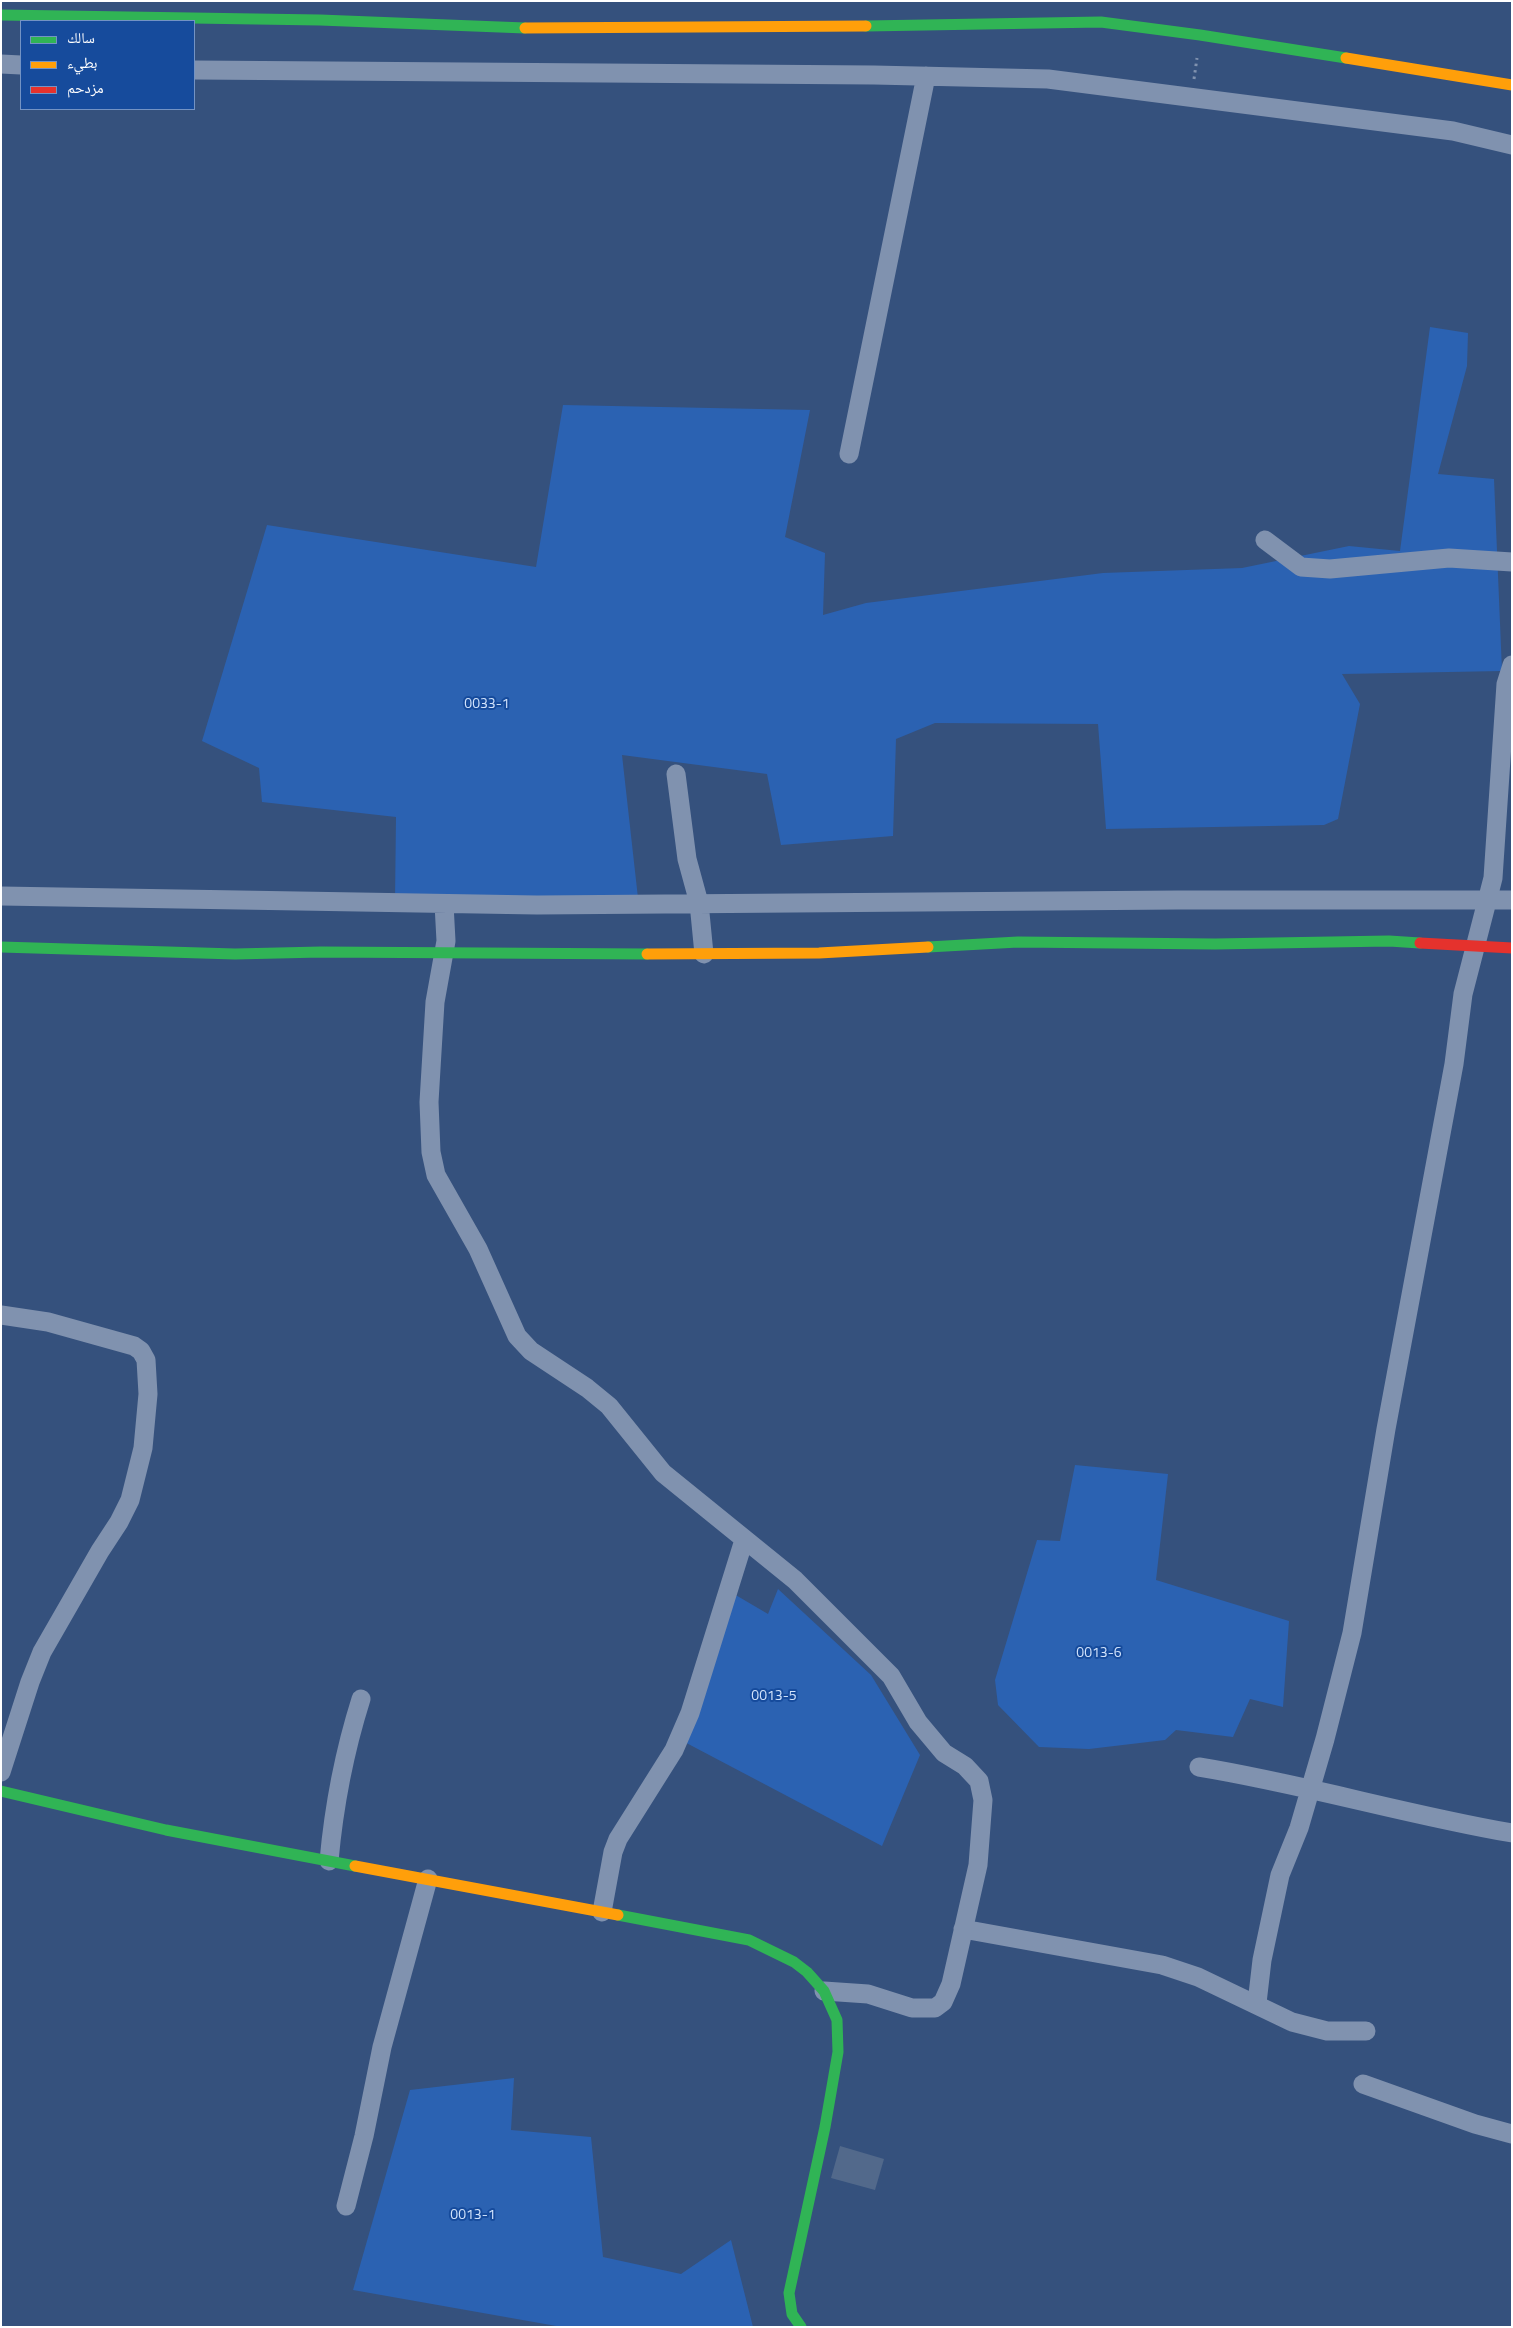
<!DOCTYPE html>
<html>
<head>
<meta charset="utf-8">
<style>
  body { margin:0 }
  #map { position:relative; width:1513px; height:2328px; overflow:hidden; background:#35517d; font-family:"Titillium Web","Noto Naskh Arabic",sans-serif }
  canvas { display:block }
  .frame { position:absolute; inset:0; border:2px solid #fff; pointer-events:none }
  .legend { position:absolute; left:20px; top:20px; width:175px; height:90px; box-sizing:border-box; background:#164b9c; border:1px solid #7393c4; margin:0; padding:6px 9px; list-style:none; font-size:15px; color:#fff }
  .legend li { display:flex; align-items:center; gap:10px; height:25px }
  .legend b { width:25px; border:1px solid #7393c4 }
</style>
</head>
<body>
<div id="map">
<canvas width="1513" height="2328"></canvas>
<div class="frame"></div>
<ul class="legend">
<li><b style="height:6px;background:#30b455"></b>سالك</li>
<li><b style="height:6px;background:#ff9f0a"></b>بطيء</li>
<li><b style="height:6px;background:#e5322d"></b>مزدحم</li>
</ul>
</div>
<script>
const c = document.querySelector('canvas').getContext('2d');
c.lineJoin = 'round';
function fill(path, color) { c.fillStyle = color; c.fill(path, 'evenodd'); }
function stroke(path, color, width, dash) { c.strokeStyle = color; c.lineWidth = width; c.lineCap = dash ? 'butt' : 'round'; c.setLineDash(dash || []); c.stroke(path); }
function write(font, color, halo, rows, align = 'center') {
  c.font = font + ' "Titillium Web",sans-serif'; c.lineWidth = 4; c.setLineDash([]); c.textBaseline = 'middle'; c.strokeStyle = halo; c.fillStyle = color; for (const [text, x, y, turn = 0] of rows) {
    c.save(); c.translate(x, y); c.rotate((+turn || 0) * Math.PI / 180); c.textAlign = isNaN(turn) ? turn : align; if (halo) c.strokeText(text, 0, 0); c.fillText(text, 0, 0); c.restore();
  }
}
fill(new Path2D(`
  M1430,327L1468,333L1467,366L1438,474L1494,479L1502,671L1342,674L1360,704L1338,819L1324,825L1106,829L1098,724L935,723L896,739L893,836L781,845L767,774L622,755L638,898L395,901L396,817L262,802L259,768L202,741L267,525L536,567L563,405L810,410L785,537L825,553L823,615L866,603L1103,573L1242,568L1349,546L1400,551Z
  M1075,1465L1168,1474L1156,1580L1289,1621L1283,1707L1250,1699L1233,1737L1176,1730L1165,1740L1089,1749L1039,1747L998,1705L995,1680L1037,1540L1060,1541Z
  M722,1587L768,1614L778,1589L871,1675L920,1755L882,1846L675,1737Z
  M514,2078L511,2130L591,2137L603,2257L681,2274L731,2240L753,2327H562L353,2290L410,2090Z`), '#2b62b2');
fill(new Path2D(`
  M840,2146L884,2159L875,2190L831,2178Z`), '#52698b');
stroke(new Path2D(`
  M1194,79L1197,58`), '#8092af', 3, [2.5, 4]);
stroke(new Path2D(`
  M1,64L21,65
  M194,70L874,75L1048,79L1453,131L1512,145
  M849,454L926,76
  M1265,540L1301,567L1330,569L1449,558L1512,562
  M676,774L687,859L699,903L704,954
  M1,896L537,905L1178,900H1512
  M444,904L446,941L435,1002L429,1102L431,1152L436,1175L478,1249L517,1336L531,1351L587,1388L609,1406L663,1473L795,1580L891,1676L918,1722L944,1753L965,1766L979,1781L983,1800L978,1865L951,1984L943,2002L935,2008H912L868,1994L824,1991
  M1,1315L48,1322L134,1346L141,1351L146,1360L148,1394L143,1448L130,1500L119,1522L100,1551L42,1652L30,1682L1,1772
  M1199,1767C1304,1784 1407,1815 1512,1833
  M329,1861C334,1805 344,1753 361,1699
  M602,1912L613,1852L618,1839L674,1750L690,1713L744,1540
  M963,1929L1162,1965L1198,1977L1292,2022L1327,2031H1366
  M1257,2003L1262,1960L1280,1875L1299,1828L1325,1739L1352,1633L1386,1429L1454,1064L1463,994L1493,878L1506,684L1512,665
  M1363,2084L1475,2124L1512,2134
  M346,2206L364,2136L382,2047L428,1879`), '#8092af', 19);
stroke(new Path2D(`
  M1,15L320,20L525,28
  M866,26L1101,22L1200,35L1346,58
  M1,947L235,954L321,952L647,954
  M928,947L1018,942L1215,944L1389,941L1420,943
  M1,1791L166,1830L355,1866
  M618,1915L749,1940L794,1962L807,1972L824,1991L837,2020L838,2052L825,2127L789,2293L792,2314L801,2327`), '#30b455', 11);
stroke(new Path2D(`
  M525,28L866,26
  M1346,58L1512,85
  M647,954L819,953L928,947
  M355,1866L618,1915`), '#ff9f0a', 11);
stroke(new Path2D(`
  M1420,943L1512,948`), '#e5322d', 11);
write('14px', '#d4e5fd', '#164b9c', [
  ["0033-1",487,705],
  ["0013-6",1099,1654],
  ["0013-5",774,1697],
  ["0013-1",473,2216]
]);
</script>
</body>
</html>
